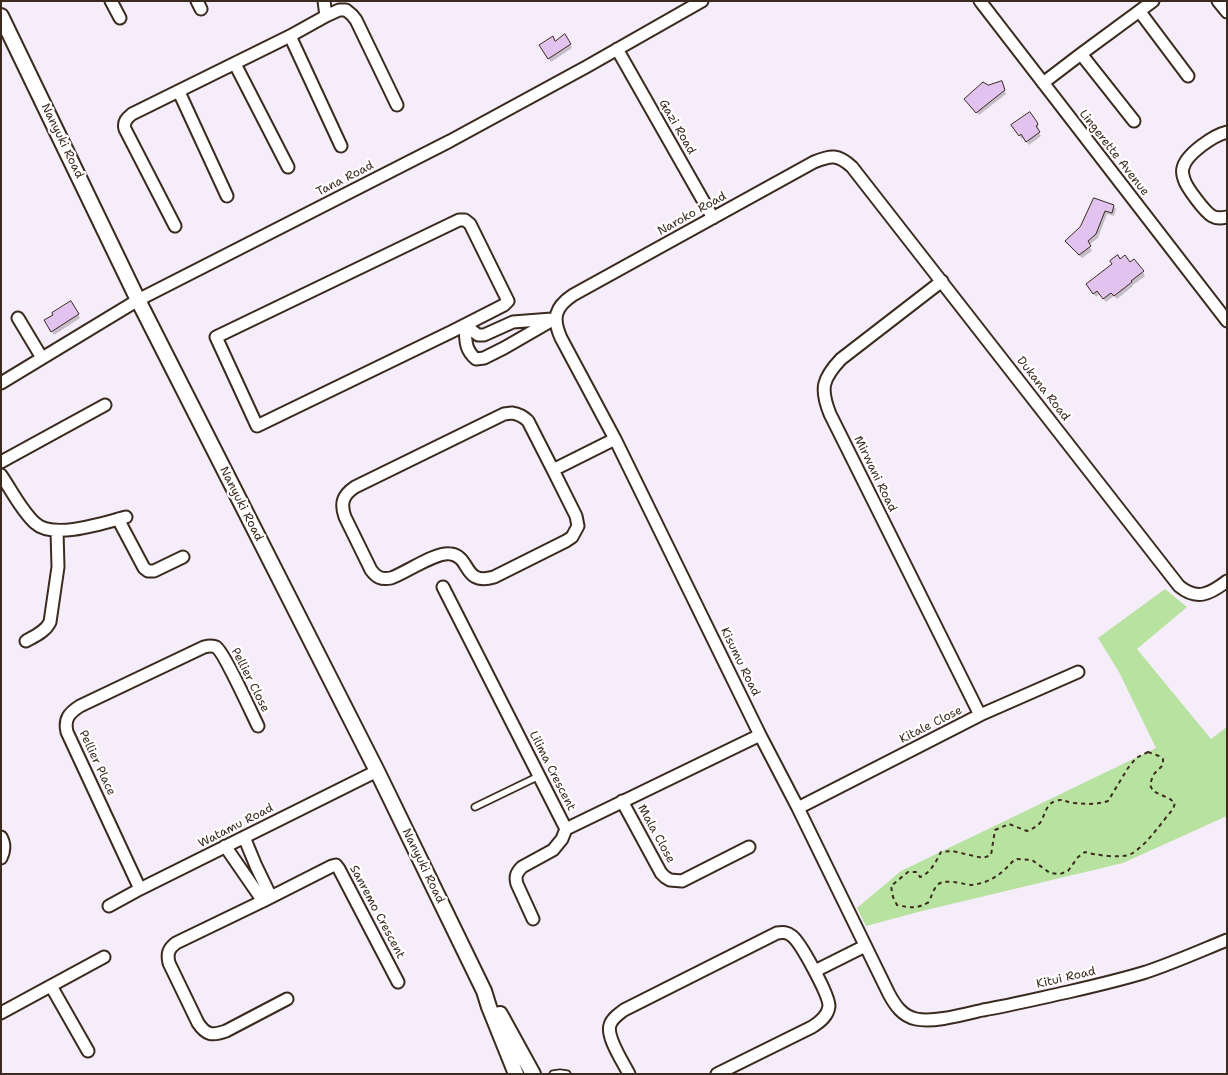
<!DOCTYPE html>
<html>
<head>
<meta charset="utf-8">
<style>
  body { margin:0 }
  #map { position:relative; width:1228px; height:1075px; overflow:hidden; background:#f6edfa; font-family:"Shantell Sans",sans-serif }
  canvas { display:block }
  .frame { position:absolute; inset:0; border:2px solid #3b2a1e; pointer-events:none }
</style>
</head>
<body>
<div id="map">
<canvas width="1228" height="1075"></canvas>
<div class="frame"></div>
</div>
<script>
const c = document.querySelector('canvas').getContext('2d');
c.lineJoin = 'round';
function fill(path, color) { c.fillStyle = color; c.fill(path, 'evenodd'); }
function stroke(path, color, width, dash) { c.strokeStyle = color; c.lineWidth = width; c.lineCap = dash ? 'butt' : 'round'; c.setLineDash(dash || []); c.stroke(path); }
function write(font, color, halo, rows, align = 'center') {
  c.font = font + ' "Shantell Sans",sans-serif'; c.lineWidth = 4.5; c.setLineDash([]); c.textBaseline = 'middle'; c.strokeStyle = halo; c.fillStyle = color; for (const [text, x, y, turn = 0] of rows) {
    c.save(); c.translate(x, y); c.rotate((+turn || 0) * Math.PI / 180); c.textAlign = isNaN(turn) ? turn : align; if (halo) c.strokeText(text, 0, 0); c.fillText(text, 0, 0); c.restore();
  }
}
fill(new Path2D(`
  M1165,589L1187,607L1137,649L1211,739L1227,727V816L1123,863L922,911L866,926L857,908L901,871L1156,748L1119,672L1098,638Z`), '#b8e29f');
fill(new Path2D(`
  M565,36L572,48L551,62L540,46L555,42Z
  M988,86H1003L1006,94L979,115L968,103Z
  M1037,125L1039,129L1037,130L1041,136L1029,145L1024,137L1022,139L1015,130Z
  M1094,199L1113,206L1116,209L1114,216L1107,214L1098,238L1089,245L1092,251L1082,258L1066,241L1081,228Z
  M1120,260L1130,264L1143,272L1145,276L1133,285V286L1117,299L1114,296L1106,302L1100,294L1096,297L1089,288Z
  M71,302L80,318L54,335L46,321Z`), '#0003');
const building = new Path2D(`
  M565,34L571,44L548,59L539,45L553,36L555,41Z
  M1002,81L1005,90L976,113L964,99L983,82L988,85Z
  M1030,112L1037,122L1038,125L1036,126L1040,132L1026,142L1021,134L1019,136L1011,125Z
  M1094,198L1114,205L1112,213L1105,211L1096,234L1088,241L1091,246L1079,255L1065,241L1080,227Z
  M1118,255L1120,259L1125,255L1130,262L1134,259L1144,271L1131,281L1132,282L1114,296L1111,293L1103,299L1097,291L1093,294L1086,284L1112,264L1110,261Z
  M71,301L79,314L51,332L44,320L53,315L52,313Z`);
fill(building, '#e2c2ef');
stroke(building, '#3b2a1e', 1);
const service = new Path2D(`
  M475,807L539,776
  M553,1074L560,1073L567,1074`);
const minor = new Path2D(`
  M111,1L120,18
  M197,1L201,9
  M324,1L326,16
  M980,1L1227,321
  M1218,1L1227,12
  M1140,12L1188,76
  M290,36L341,146
  M617,49L713,218
  M1081,54L1134,121
  M235,64L288,167
  M1043,83L1081,54L1153,1
  M179,92L227,196
  M1227,132C1214,135 1186,154 1183,168C1182,171 1183,176 1184,179C1186,187 1205,212 1212,216C1217,219 1222,218 1227,217
  M459,220H465L470,224L508,301L504,305L453,331L257,426L216,337Z
  M175,226L125,129C123,122 127,118 132,114L290,36L326,16L339,10H346L352,15L356,20L397,105
  M942,281L841,359C822,379 820,389 830,414L980,715
  M18,318L42,358
  M465,325C466,339 464,349 476,359L484,358L504,348L556,318
  M465,325L478,335H484L513,322L552,319
  M1,383L138,300L450,141L586,67L702,1
  M512,413C519,414 523,416 528,421L553,470L576,516L578,526L572,537L566,541L494,577C463,586 471,557 451,554C436,551 406,573 391,578C381,580 376,577 371,570L345,517C340,503 343,495 355,487L504,414Z
  M1,462L105,405
  M553,470L615,439
  M1,475C12,491 21,510 35,523C53,540 104,523 126,517
  M118,519L144,568L148,571H154L183,557
  M1227,581C1210,594 1197,601 1179,586L852,167C838,154 831,155 814,162L573,295C555,307 552,318 561,338L615,439L760,735L798,808L889,994C895,1005 902,1016 916,1019C934,1023 965,1014 983,1010C1012,1005 1040,998 1068,992C1094,986 1120,980 1146,972C1173,963 1200,951 1227,940
  M443,587L566,829L760,735
  M26,641C35,636 46,631 50,622L58,567L57,531
  M622,801L661,873L665,877L670,880L682,881L749,847
  M798,808L980,715L1078,672
  M1,837C5,844 5,850 1,858
  M244,837L256,866L271,897
  M225,846L263,901L332,866L336,865L339,869L398,982
  M140,889L67,732C64,719 69,713 80,706L204,647C208,646 212,645 216,647C224,652 252,714 258,726
  M263,901L176,943C168,949 167,954 169,963L198,1023C206,1035 212,1036 226,1031L287,999
  M109,906L140,889L377,771
  M533,919L517,884C515,877 516,873 522,867L553,850L562,839L566,829
  M815,971L865,946
  M51,986L88,1051
  M1,1013L104,957
  M629,1074C623,1062 606,1037 610,1025C612,1018 619,1014 624,1010L777,933C783,932 787,932 792,936C801,943 829,995 829,1006C828,1016 820,1022 812,1027L717,1074`);
const tertiary = new Path2D(`
  M1,16L138,300L377,771L484,991L489,1007L516,1074
  M500,1014L533,1074`);
stroke(service, '#3b2a1e', 9);
stroke(minor, '#3b2a1e', 15);
stroke(tertiary, '#3b2a1e', 18);
stroke(new Path2D(`
  M1148,752L1159,756L1163,759V765L1153,775L1150,785L1153,791L1170,799L1175,803L1173,809C1161,823 1147,845 1131,854C1122,859 1095,855 1085,852L1078,857L1068,871L1060,874L1050,873L1032,860L1015,859C1002,873 993,882 972,885C969,885 964,884 961,883C938,880 937,881 929,902C917,909 910,908 897,905L893,897L891,886L908,872H917L920,877C931,873 936,861 941,852L952,851L983,858L991,855L995,830L1009,824L1027,831C1032,829 1036,827 1040,823C1045,816 1045,805 1055,801C1064,798 1065,802 1073,803C1086,804 1096,805 1108,801L1128,768L1136,758Z`), '#3b2a1e', 2, [4, 4]);
stroke(service, '#fff', 5.5);
stroke(minor, '#fff', 11);
stroke(tertiary, '#fff', 14);
write('12px', '#3b2a1e', '#fff', [
  ["Gazi Road",677,127,60],
  ["Nanyuki Road",62,141,64],
  ["Lingerette Avenue",1114,153,52],
  ["Tana Road",345,179,-27],
  ["Naroko Road",692,214,-29],
  ["Dukana Road",1043,389,52],
  ["Mirwani Road",875,474,64],
  ["Nanyuki Road",241,504,63],
  ["Kisumu Road",740,662,64],
  ["Pellier Close",250,680,63],
  ["Kitale Close",931,725,-27],
  ["Pellier Place",97,763,65],
  ["Lilima Crescent",552,771,63],
  ["Watamu Road",236,826,-27],
  ["Mala Close",656,834,61],
  ["Nanyuki Road",423,866,64],
  ["Sanremo Crescent",377,912,62],
  ["Kitui Road",1066,978,-13]
]);
</script>
</body>
</html>
